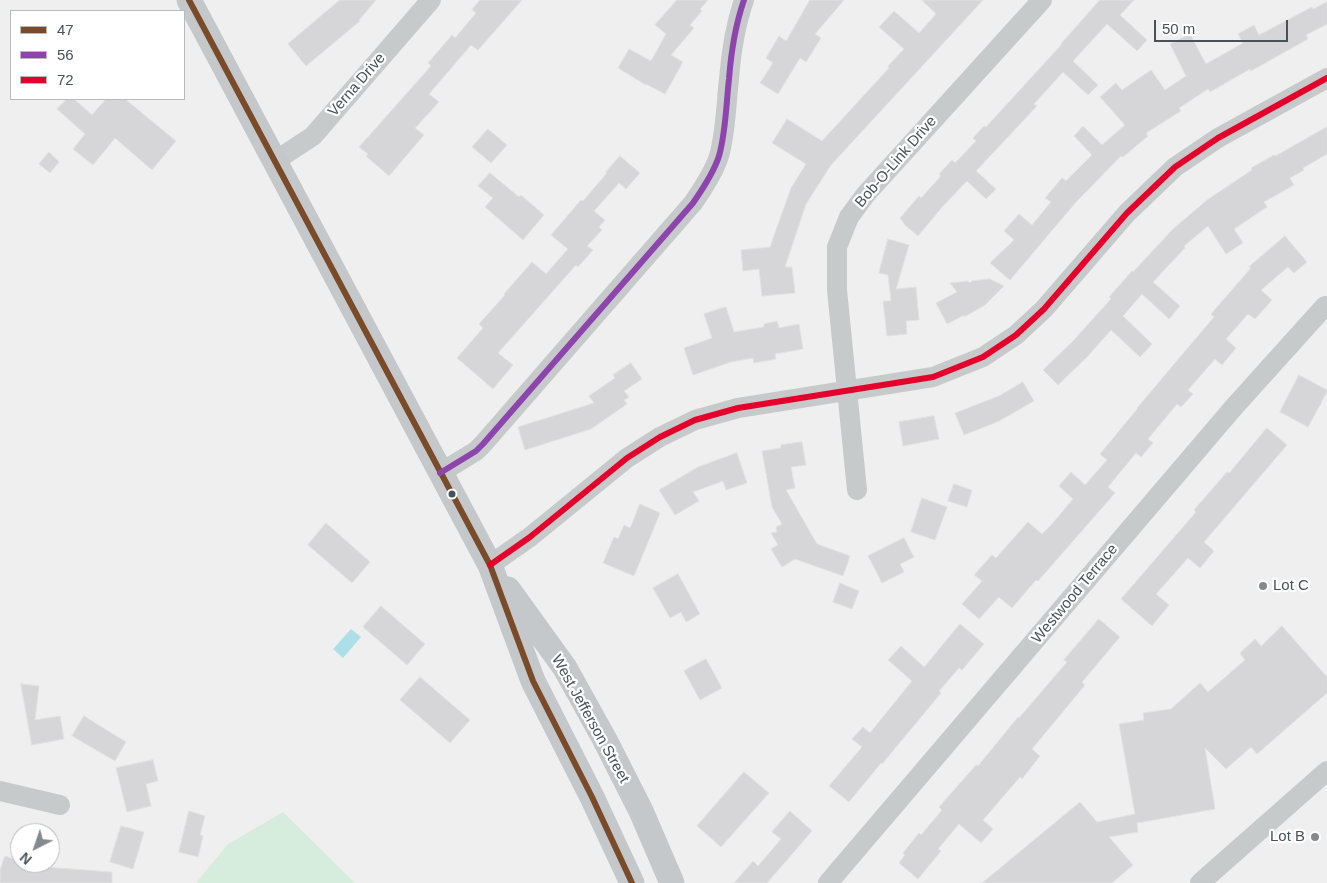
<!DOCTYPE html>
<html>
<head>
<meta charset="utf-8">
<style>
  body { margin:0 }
  #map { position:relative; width:1327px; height:883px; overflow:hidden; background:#f0efef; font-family:Helvetica,sans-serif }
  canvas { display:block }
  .legend { position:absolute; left:10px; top:10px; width:175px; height:90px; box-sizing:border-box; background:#fff; border:1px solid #b6babd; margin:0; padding:6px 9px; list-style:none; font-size:15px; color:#48525a }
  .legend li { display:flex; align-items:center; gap:10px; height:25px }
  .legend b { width:25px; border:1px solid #b6babd }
  .north { position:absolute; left:10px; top:823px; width:50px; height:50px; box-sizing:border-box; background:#fff; border:1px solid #b6babd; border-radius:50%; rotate:221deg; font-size:14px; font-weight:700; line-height:20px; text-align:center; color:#48525a }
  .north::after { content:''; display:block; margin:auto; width:18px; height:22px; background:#83898e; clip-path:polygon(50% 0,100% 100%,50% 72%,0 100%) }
  .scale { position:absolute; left:1154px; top:20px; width:134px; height:22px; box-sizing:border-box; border:2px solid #48525a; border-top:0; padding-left:6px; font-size:15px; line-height:18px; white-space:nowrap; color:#48525a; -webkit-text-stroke:4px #fff; paint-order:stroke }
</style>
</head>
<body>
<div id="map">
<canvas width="1327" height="883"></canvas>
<ul class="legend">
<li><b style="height:6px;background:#7a4b2a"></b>47</li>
<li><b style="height:6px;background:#8e44ad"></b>56</li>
<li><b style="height:6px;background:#e4002b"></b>72</li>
</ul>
<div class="north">N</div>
<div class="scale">50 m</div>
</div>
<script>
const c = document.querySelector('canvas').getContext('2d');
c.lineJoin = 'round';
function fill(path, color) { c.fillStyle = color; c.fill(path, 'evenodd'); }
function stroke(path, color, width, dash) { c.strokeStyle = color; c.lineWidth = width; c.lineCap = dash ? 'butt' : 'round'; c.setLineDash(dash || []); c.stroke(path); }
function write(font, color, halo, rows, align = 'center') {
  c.font = font + ' Helvetica,sans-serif'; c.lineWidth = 4.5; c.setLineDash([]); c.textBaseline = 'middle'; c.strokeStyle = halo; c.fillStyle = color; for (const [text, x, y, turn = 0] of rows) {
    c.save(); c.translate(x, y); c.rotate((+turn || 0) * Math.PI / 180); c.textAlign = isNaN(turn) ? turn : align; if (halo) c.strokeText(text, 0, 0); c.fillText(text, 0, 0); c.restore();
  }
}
fill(new Path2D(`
  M283,812L355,883H196L228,844Z`), '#d6eddd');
fill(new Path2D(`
  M351,629L361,637L343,658L333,649Z`), '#addfe8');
const building = new Path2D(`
  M340,0H376L359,20L360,21L306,66L288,44Z
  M480,0H522L478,50L471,45L429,94L439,102L415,128L424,135L389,176L366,156L368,154L359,147L431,66L428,63L452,35L455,38L476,13L472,10Z
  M677,0H708L700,9L702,11L690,25L694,28L671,55L683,62L665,94L646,84V85L618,68L629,49L651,61L666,34L655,25Z
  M810,0H844L815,34L821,38L806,62L800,58L778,94L760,83L773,63L766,58L779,36L786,41Z
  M922,0H983L831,165L806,204L785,267H792L795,293L762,296L759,269L743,271L741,250L770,247L791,188L806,164L772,143L787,119L822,141L889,68L888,66L904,49L879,27L894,11L919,33L936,14Z
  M1100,0H1134L1120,15L1147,40L1137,51L1107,24L1073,61L1098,85L1088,95L1063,72L1034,104L1037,106L976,171L996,189L986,199L967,181L943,206L918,236L906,226L900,218L919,196L921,198L941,176L939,174L952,160L955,163L976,141L973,138L984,126L986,127L1062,44H1061Z
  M1327,2V24L1306,35L1308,39L1251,71L1250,69L1210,92L1208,89L1179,108L1181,111L1146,133L1148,136L1123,157L1121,156L1077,201L1010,280L990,263L1014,240L1004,231L1019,214L1032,225L1051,202L1045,198L1062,178L1066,181L1092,155L1074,136L1083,126L1102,145L1125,125L1100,97L1116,83L1122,90L1151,70L1165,90L1186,76L1170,44L1190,34L1206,64L1243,43L1238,34L1254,25L1259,35L1312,7L1313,9Z
  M67,99H74L92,115L106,99H125L176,141L152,170L115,138L93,165L73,149L85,134L57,109Z
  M1327,127V154L1303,168L1304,170L1290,178L1294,185L1264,202L1267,207L1234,229L1243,243L1226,254L1208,226L1184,246L1185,248L1153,282L1180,306L1169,319L1142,294L1123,316L1152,344L1140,357L1111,330L1087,357L1058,385L1043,370L1073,341L1111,299L1109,297L1132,271L1133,272L1173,229L1207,200L1252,170L1251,168L1274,155L1275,156Z
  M488,129L507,145L491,163L472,147Z
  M49,152L59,162L50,173L39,164Z
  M620,156L640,173L626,189L619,183L594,211L605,220L599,227L602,230L587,246L593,250L578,267L576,265L498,353L513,365L493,389L457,358L483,328L479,324L505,295L504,294L532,262L546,274L568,249L551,235L581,200L583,201L607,173L606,172Z
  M490,173L519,197L521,195L544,215L523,240L485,207L493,198L478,186Z
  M1285,236L1307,262L1294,273L1288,267L1261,290L1272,300L1255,319L1248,314L1226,339L1236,348L1222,365L1215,359L1188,390L1193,394L1181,407L1177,404L1148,439L1153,443L1141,457L1136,453L1108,487L1115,493L1038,581L1036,580L1012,608L999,597L979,619L962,604L982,581L974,575L992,555L996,558L1028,522L1042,534L1052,524L1073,499L1059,486L1071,472L1085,485L1107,460L1100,454L1138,408H1137L1214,317L1211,314L1251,268L1249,267Z
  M888,239L909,245L896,289L916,287L919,320L906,321L907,334L887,336L883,301H891L888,275L879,273Z
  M990,279L1004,286L985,305L964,317V315L947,324L936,303L957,292L950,283L968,281L970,283L972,281Z
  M726,307L734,332L764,327V324L777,321L779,328L799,324L803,349L775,354L776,359L754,363L753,358L731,362L693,375L684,348L712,338L704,314Z
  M631,363L642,379L624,391L629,397L624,400L627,404L591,429L525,450L518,427L594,403L589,396L615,378L613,375Z
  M1299,375L1327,390V392L1308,427L1280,412Z
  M1023,382L1034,401L999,421L964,435L955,413L999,396Z
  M934,416L939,439L903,446L899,422Z
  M1267,428L1287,445L1204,542L1214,551L1200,568L1188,558L1156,594L1169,605L1152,626L1121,599L1196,512L1194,510L1227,472L1229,473Z
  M802,442L806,465L791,467L795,488L786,490L817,544L850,556L843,576L795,559L782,567L771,549L778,545L771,533L777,532L776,527L782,524L772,507L762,451L781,448V445Z
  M737,453L747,483L726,490L723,481L693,492L699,501L675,515L659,490L698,467Z
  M954,484L972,490L967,507L948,501Z
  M922,498L947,507L935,540L911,532Z
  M640,504L660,513L634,576L603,563L614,537L618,539L624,525L630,528Z
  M326,523L370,562L352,583L308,545Z
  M904,538L914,557L900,564L904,572L882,583L868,556Z
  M678,574L700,614L686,622L681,612L670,618L653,588Z
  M840,583L859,591L852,609L833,602Z
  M381,606L425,644L407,665L363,627Z
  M1099,619L1120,637L1082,682L1085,685L1032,749L1040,756L1022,779L1020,777L983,820L993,829L981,843L959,824L938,849L941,851L918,879L899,863L905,855L903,853L919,833L921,835L942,810L939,807L976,765L978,766L1018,717L1019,718L1067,662L1064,660Z
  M960,624L984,644L962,670L959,668L939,691L941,693L882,764L881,763L849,802L829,786L862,747L852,739L863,727L870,733L912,681L888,660L901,646L924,667Z
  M1282,626L1327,677V693L1257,754L1251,747L1226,769L1205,748L1215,809L1137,823L1138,832L1109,837L1133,865L1112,883H982L1080,802L1097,822L1135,814L1119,724L1144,720L1143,713L1171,709L1200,683L1208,692L1245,660L1240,653L1255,639L1261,646Z
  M706,659L722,688L700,700L684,671Z
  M420,677L470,720L450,743L400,700Z
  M21,684L39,686L35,720L60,716L64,739L32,745Z
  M84,716L126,742L115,761L72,736Z
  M153,760L158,781L146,784L151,806L127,812L116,768Z
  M744,772L769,793L721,847L697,826Z
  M189,811L205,816L200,835L203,836L198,857L179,852Z
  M790,811L812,831L767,883H734L753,861L758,866L781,839L772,832Z
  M121,826L144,832L133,869L110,862Z
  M5,856L20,861V863H45L44,867L112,872V883H0V871Z`);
fill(building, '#d6d6d8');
stroke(building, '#e1e1e2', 1);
stroke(new Path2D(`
  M275,161L313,136L431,0
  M440,473L476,451L483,444L693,203C702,190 714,172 719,156C726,131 726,105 729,79C731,53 735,26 744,0
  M857,490L837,290V247L849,217L866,194L1042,0
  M490,565L530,537L627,458L660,437L695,420L738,408L933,377L983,357L1016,335L1044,309L1127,213L1175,167L1218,138L1327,78
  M0,791L60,805
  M828,883L1234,407L1325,306
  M1200,883L1327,771`), '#c7cacb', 20);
stroke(new Path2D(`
  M189,0L490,565L533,681L592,797L632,883
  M508,589L565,668L605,740L641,811L672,883`), '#c5c8ca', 25);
stroke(new Path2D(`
  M189,0L490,565L533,681L592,797L632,883`), '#7a4b2a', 6);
stroke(new Path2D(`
  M440,473L476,451L483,444L693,203C702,190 714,172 719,156C726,131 726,105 729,79C731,53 735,26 744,0`), '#8e44ad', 6);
stroke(new Path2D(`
  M490,565L530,537L627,458L660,437L695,420L738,408L933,377L983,357L1016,335L1044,309L1127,213L1175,167L1218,138L1327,78`), '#e4002b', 6);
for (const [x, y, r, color] of [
  [452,494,4.5,"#48525a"],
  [1263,586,5,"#83898e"],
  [1315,837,5,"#83898e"]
]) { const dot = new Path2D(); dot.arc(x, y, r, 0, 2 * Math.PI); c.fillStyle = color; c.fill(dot); stroke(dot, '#fff', 2); }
write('15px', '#48525a', '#fff', [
  ["Verna Drive",357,85,-49],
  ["Bob-O-Link Drive",896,162,-49],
  ["Westwood Terrace",1075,594,-50],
  ["West Jefferson Street",590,719,61]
]);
write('15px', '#48525a', '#fff', [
  ["Lot C",1273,586],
  ["Lot B",1305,837,"right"]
], 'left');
</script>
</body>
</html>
